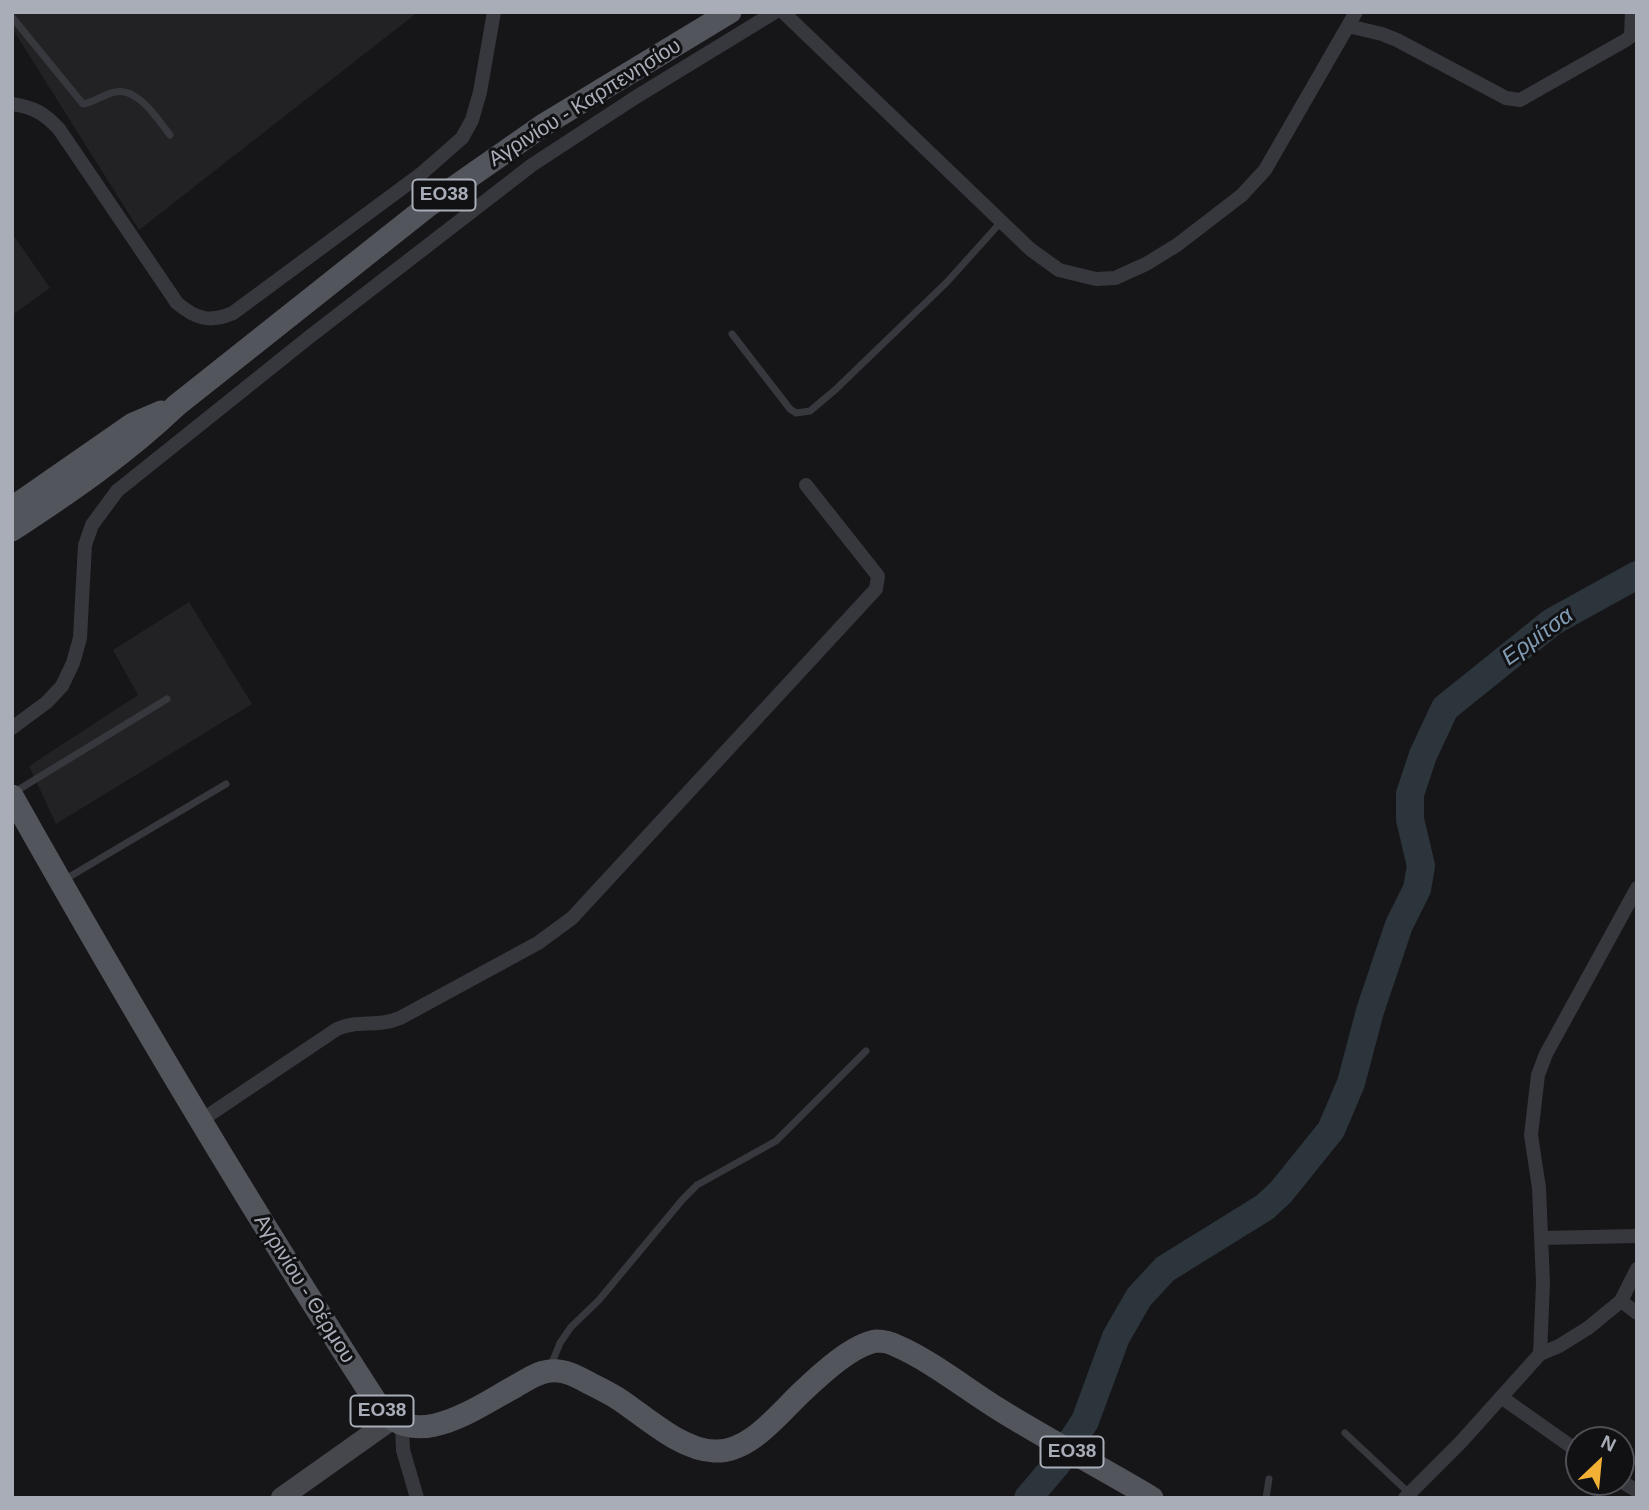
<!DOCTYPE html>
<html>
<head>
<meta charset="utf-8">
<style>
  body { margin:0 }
  #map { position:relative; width:1649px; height:1510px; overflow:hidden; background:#161618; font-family:Arial,sans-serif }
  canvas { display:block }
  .frame { position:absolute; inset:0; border:14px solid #a8adb8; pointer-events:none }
  .north { position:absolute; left:1565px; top:1426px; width:70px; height:70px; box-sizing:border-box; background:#111113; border:2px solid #4d4f55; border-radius:50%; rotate:26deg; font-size:19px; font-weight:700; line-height:28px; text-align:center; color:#a8adb8 }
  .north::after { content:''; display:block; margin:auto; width:24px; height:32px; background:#f2b134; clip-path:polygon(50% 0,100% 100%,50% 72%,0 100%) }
</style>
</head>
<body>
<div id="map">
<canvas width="1649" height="1510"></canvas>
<div class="frame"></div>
<div class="north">N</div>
</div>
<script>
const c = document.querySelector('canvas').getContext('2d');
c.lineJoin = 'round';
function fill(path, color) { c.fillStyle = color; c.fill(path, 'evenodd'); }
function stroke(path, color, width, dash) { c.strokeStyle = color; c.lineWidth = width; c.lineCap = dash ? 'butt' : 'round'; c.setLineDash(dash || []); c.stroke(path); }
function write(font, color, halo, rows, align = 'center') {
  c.font = font + ' Arial,sans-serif'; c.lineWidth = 6; c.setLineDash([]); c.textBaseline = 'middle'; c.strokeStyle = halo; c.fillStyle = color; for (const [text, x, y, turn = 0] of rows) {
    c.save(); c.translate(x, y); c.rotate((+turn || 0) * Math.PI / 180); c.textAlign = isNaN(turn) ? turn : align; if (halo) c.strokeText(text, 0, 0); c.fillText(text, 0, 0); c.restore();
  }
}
fill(new Path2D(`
  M12,12H418L139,230L12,28Z
  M12,233L50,288L12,315Z
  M189,602L252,704L56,824L29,766L138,695L113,650Z`), '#222225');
stroke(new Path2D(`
  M1028,1498L1056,1465L1085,1421L1116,1337L1139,1297L1165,1269L1265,1207L1281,1192L1331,1130L1351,1083L1370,1011L1399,925L1417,889L1421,866L1410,819V794L1423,755L1445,708L1552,622L1637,575`), '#2c353c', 28);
stroke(new Path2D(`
  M12,17L83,104C95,102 104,94 115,92C138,87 158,120 170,135
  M732,334L790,409L796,413L810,411L835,390L947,282L1001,222
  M13,793L167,699
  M64,880L226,784
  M551,1365L560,1343L571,1327L599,1300L683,1199L697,1185L776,1141L866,1051
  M1345,1433L1409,1493
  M1266,1498L1269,1479`), '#37383d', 7);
stroke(new Path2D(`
  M783,12L1030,249L1059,270L1096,279L1115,278L1146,264L1177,245L1242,195L1265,170L1356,12
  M1348,26L1382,34L1397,40L1506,98L1520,100L1626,40L1631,36L1632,12
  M12,104C34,107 45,114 59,129L177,303C196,319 210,323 233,313L421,174L462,138L472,120L480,92L494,12
  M12,728L47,702L62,686L73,663L80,638L85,545L92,525L117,491L308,338L532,165L636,97L775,12
  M200,1121L337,1029C359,1019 376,1028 400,1018L538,943L572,918L876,589L878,576L806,485
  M1541,1238L1637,1236
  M1621,1301L1637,1313
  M1540,1354L1543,1283L1539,1188L1531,1135L1538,1075L1546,1054L1637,888
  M1501,1397L1579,1452
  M402,1426L403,1450L417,1498
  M1621,1481L1637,1491
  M1405,1498L1460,1443L1540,1354L1559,1346L1588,1328L1621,1301L1637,1269`), '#37383d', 14);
stroke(new Path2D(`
  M281,1498L391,1420`), '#45474d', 21);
stroke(new Path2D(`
  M12,508L133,424L161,412
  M12,530C70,492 127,453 177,405L429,205L545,124L730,12
  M12,796C128,1002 248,1204 376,1402C412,1456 475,1408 516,1386C526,1380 538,1372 550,1371C564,1369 578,1377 589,1383C599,1388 609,1393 617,1398C645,1416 680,1450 714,1451C750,1453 779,1413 803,1391C821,1374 853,1344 877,1341C883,1341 892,1343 897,1346C930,1360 969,1391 1000,1410C1050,1441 1102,1468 1152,1498`), '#53555c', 23);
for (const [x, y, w] of [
  [444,195,63],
  [382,1411,63],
  [1072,1452,63]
]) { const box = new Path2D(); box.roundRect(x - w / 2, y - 15.5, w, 31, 5); c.fillStyle = '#111113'; c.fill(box); stroke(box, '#a8adb8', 2); }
write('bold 19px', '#a8adb8', null, [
  ["ΕΟ38",444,195],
  ["ΕΟ38",382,1411],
  ["ΕΟ38",1072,1452]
]);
write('21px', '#a8adb8', '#111113', [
  ["Αγρινίου - Καρπενησίου",585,103,-32],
  ["Αγρινίου - Θέρμου",304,1289,58]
]);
write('italic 23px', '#7f9bb3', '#111113', [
  ["Ερμίτσα",1538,637,-36]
]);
</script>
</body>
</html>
